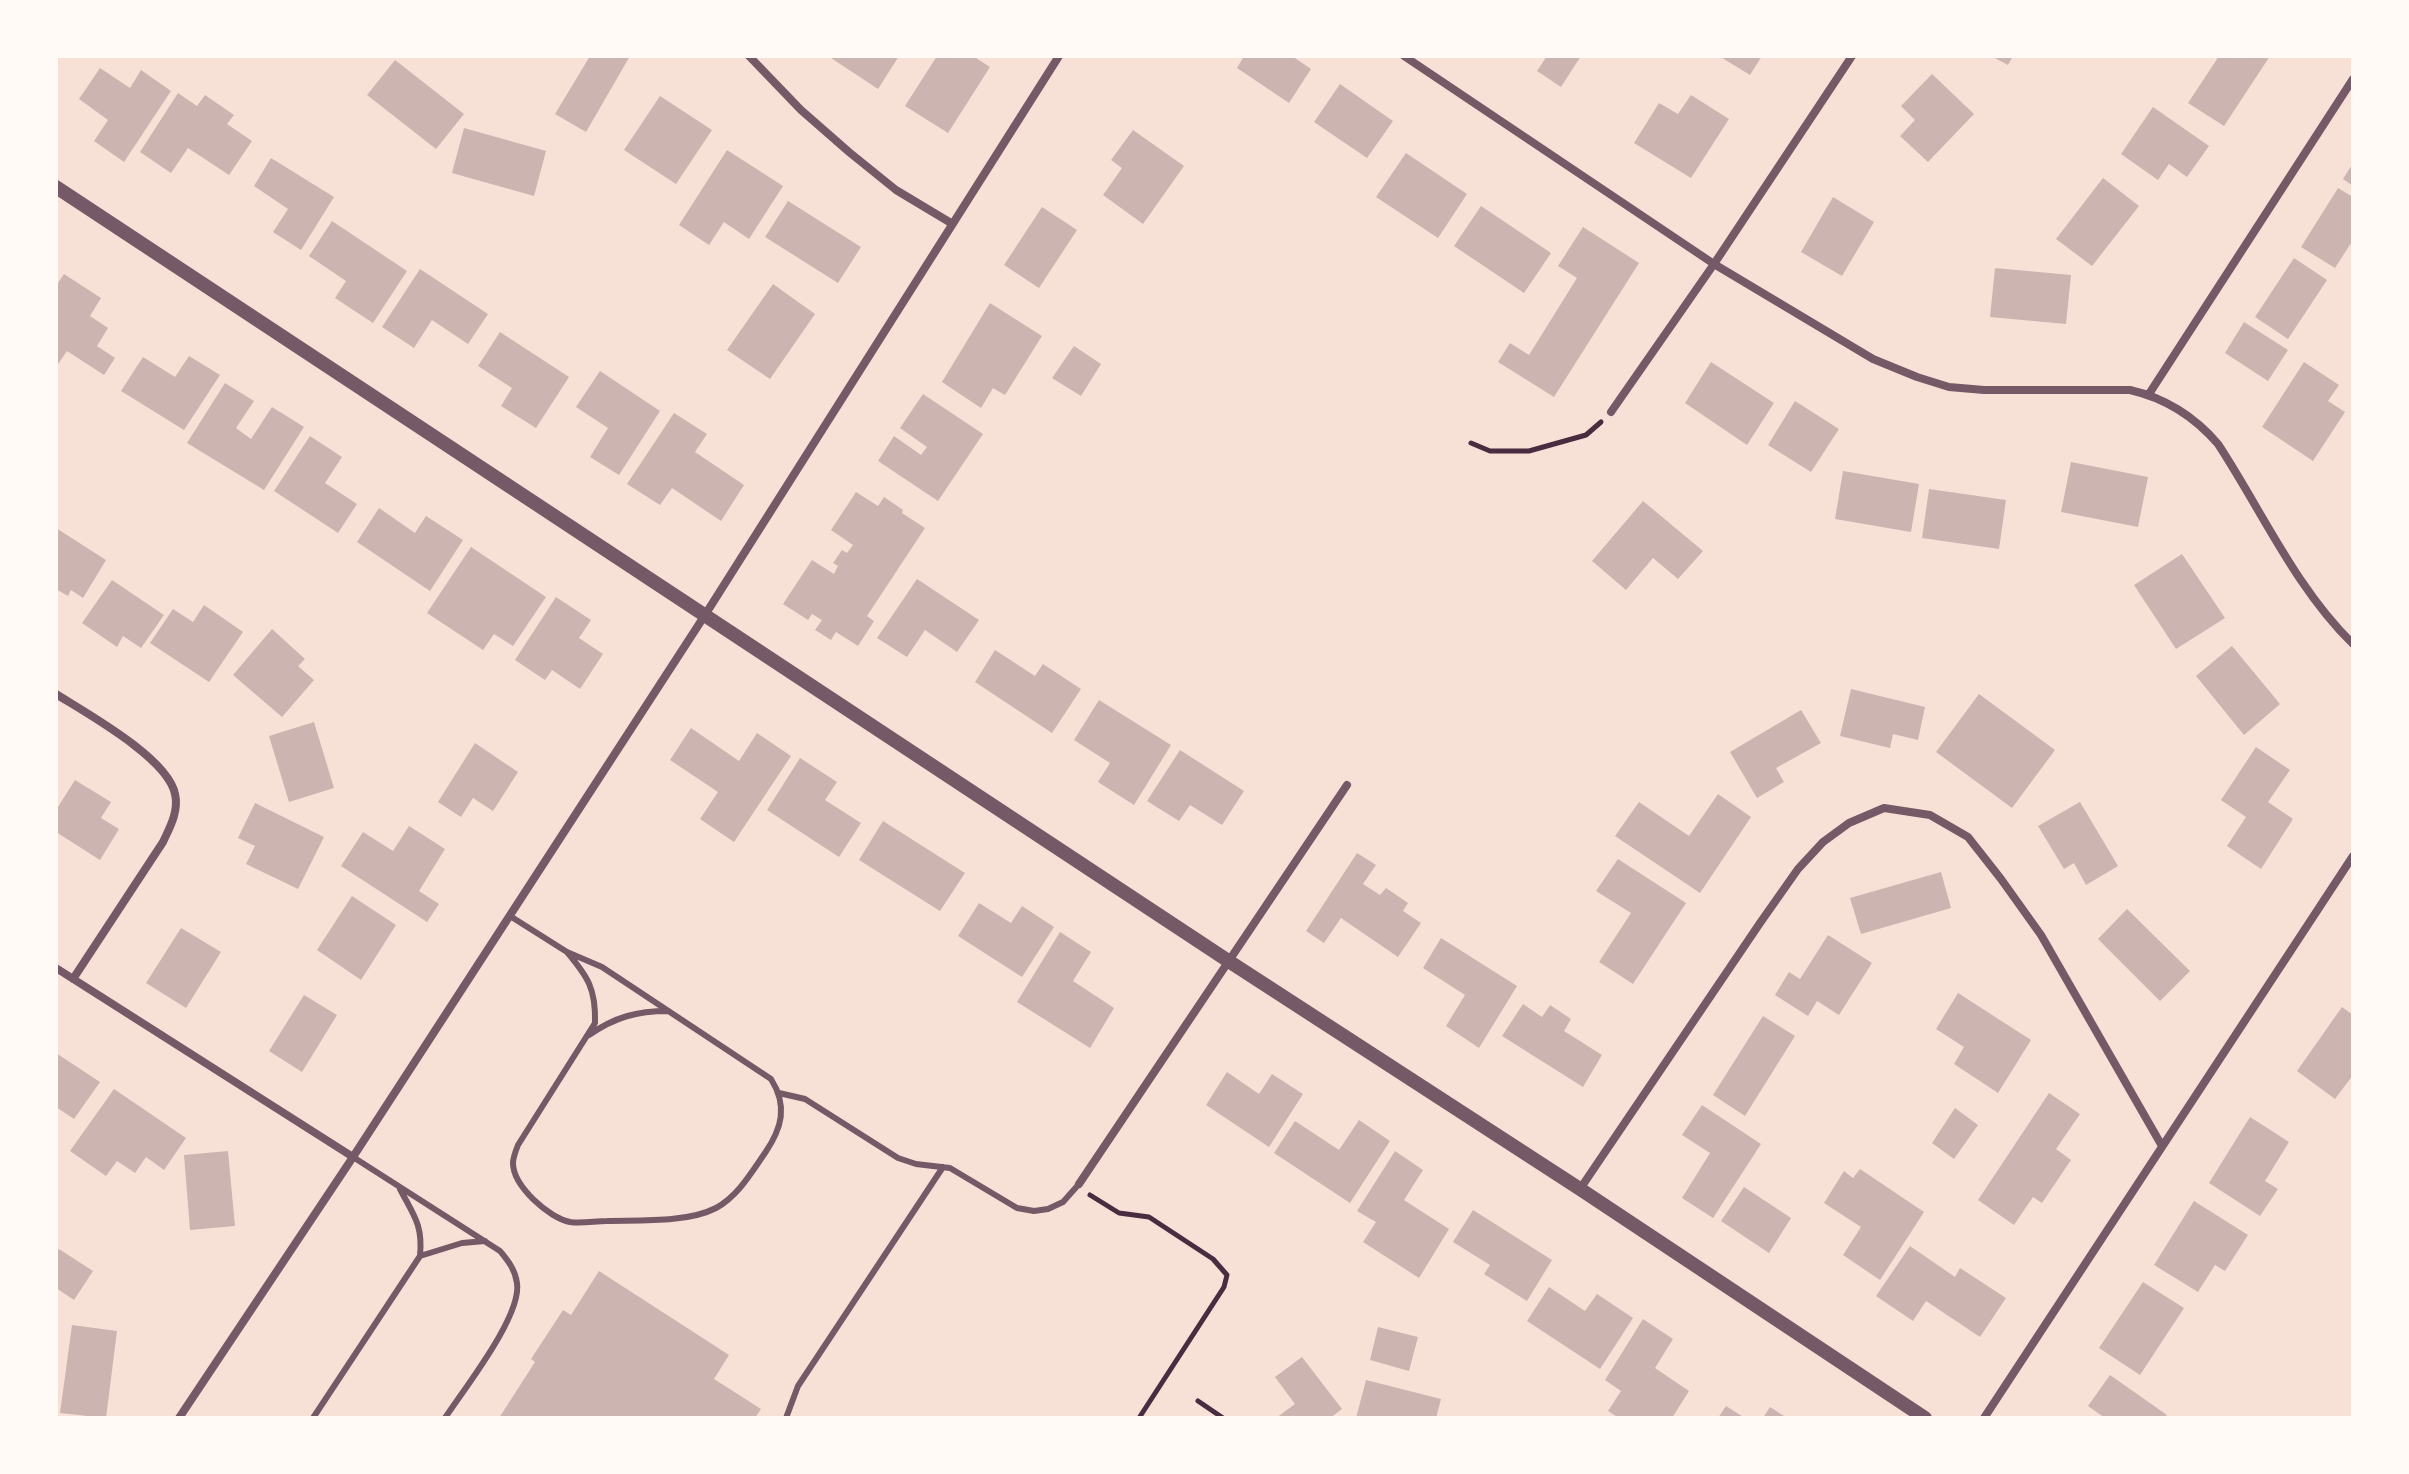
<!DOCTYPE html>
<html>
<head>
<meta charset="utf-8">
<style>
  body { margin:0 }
  #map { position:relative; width:2409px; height:1474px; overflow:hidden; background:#f7e1d7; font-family:Georgia,serif }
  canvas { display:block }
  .frame { position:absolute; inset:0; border:58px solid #fffaf5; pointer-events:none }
</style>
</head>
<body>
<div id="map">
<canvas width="2409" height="1474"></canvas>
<div class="frame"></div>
</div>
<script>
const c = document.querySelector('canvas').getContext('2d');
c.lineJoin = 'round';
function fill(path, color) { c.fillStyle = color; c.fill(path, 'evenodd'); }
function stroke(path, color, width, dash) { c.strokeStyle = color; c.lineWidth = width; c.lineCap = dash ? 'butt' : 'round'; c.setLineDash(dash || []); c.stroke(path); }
fill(new Path2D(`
  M590,56H630L586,132L555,114Z
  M828,56H899L878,89Z
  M937,56H973L990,67L948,133L905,106Z
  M1244,56H1292L1311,69L1289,103L1237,68Z
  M1547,56H1581L1561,87L1537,71Z
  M1719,56H1762L1750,75Z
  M1991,56H2013L2008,65Z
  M2219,56H2270L2224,126L2188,103Z
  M395,60L464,114L436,149L367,95Z
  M100,68L130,88L141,70L171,91L124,162L94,141L108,120L79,99Z
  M1932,74L1974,114L1928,162L1900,136L1915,120L1901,106Z
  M1340,84L1393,121L1367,158L1314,122Z
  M178,93L197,106L205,95L234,115L227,124L252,141L229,175L188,148L171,173L140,152Z
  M1691,95L1729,119L1691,178L1634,143L1659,103L1678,114Z
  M660,96L712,130L676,184L624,150Z
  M2153,107L2209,146L2187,177L2169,164L2158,180L2121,154Z
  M464,128L546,151L534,196L452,173Z
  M1133,130L1184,166L1143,224L1103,195L1122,168L1111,160Z
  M727,150L783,186L749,239L724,222L709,245L679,225Z
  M1406,153L1467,194L1438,238L1376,197Z
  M271,158L334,197L301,250L273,232L288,209L254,186Z
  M2353,163V186L2343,179Z
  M2103,178L2139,206L2092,266L2056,239Z
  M2338,188L2353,197V240L2335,268L2301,247Z
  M1833,197L1874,222L1842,276L1801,252Z
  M788,201L861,247L838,283L765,237Z
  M1481,206L1551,253L1524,293L1454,246Z
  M1042,207L1077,230L1039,288L1004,265Z
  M332,221L407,271L373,323L335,298L346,281L309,256Z
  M1583,227L1639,263L1554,397L1498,362L1510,343L1529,355L1577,278L1558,266Z
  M2294,258L2327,280L2288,339L2255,317Z
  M1995,268L2071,275L2066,324L1990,317Z
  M420,269L488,314L468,344L432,320L414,348L382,327Z
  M64,274L101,298L90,316L108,328L97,346L115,358L104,375L67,351L56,367V286Z
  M773,284L815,314L770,379L727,350Z
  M990,303L1042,336L1005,395L993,388L981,408L942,382Z
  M2244,322L2288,350L2268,381L2225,353Z
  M500,332L569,377L536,428L501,406L512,388L478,366Z
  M1074,346L1101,364L1081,396L1052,378Z
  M189,356L220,375L184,430L121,391L143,357L175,377Z
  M1711,362L1774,403L1747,445L1685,403Z
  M2304,362L2339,385L2328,401L2345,412L2313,461L2262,427Z
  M600,371L660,411L619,475L590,457L608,428L576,407Z
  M225,383L254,401L236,428L251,439L272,407L304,427L264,490L187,443Z
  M923,394L983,434L938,501L878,461L894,436L921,455L927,447L900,428Z
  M1795,401L1839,429L1811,472L1768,445Z
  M674,413L707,434L695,452L744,485L721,521L672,488L660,505L627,484Z
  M310,436L342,457L325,483L357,504L338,533L274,491Z
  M2071,462L2148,477L2138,527L2061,512Z
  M1843,471L1919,484L1911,532L1835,519Z
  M1929,489L2006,500L1999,549L1922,538Z
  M856,492L878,506L884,497L903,510L902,513L925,528L867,616L874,621L858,646L836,632L831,640L815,630L822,620L812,614L808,620L783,604L812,560L834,574L838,566L833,563L842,550L847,553L853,545L831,530Z
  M1643,501L1703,551L1678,579L1653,558L1626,590L1592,561Z
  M379,508L415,533L426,516L463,540L430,591L357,542Z
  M56,528L106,560L83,598L71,590L68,596L56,589Z
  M471,547L546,597L513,646L494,634L483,650L427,613Z
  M2182,554L2225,618L2176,649L2134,585Z
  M917,579L979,620L957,652L925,630L907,657L877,638Z
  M112,580L164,615L141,648L123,636L117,647L82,623Z
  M556,597L591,620L579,638L603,654L580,689L552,670L545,680L515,660Z
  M204,605L243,632L209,682L150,643L173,609L193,622Z
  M272,629L305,659L298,666L314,680L282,717L233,675Z
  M2232,646L2280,704L2244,735L2196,676Z
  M995,650L1035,676L1043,664L1081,689L1052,733L975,682Z
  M1851,689L1925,707L1918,740L1893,734L1890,748L1840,736Z
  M1979,694L2055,750L2012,808L1936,752Z
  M1099,700L1171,745L1134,805L1098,782L1110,763L1074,740Z
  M1801,710L1821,743L1776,768L1784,782L1757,798L1730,752Z
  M314,722L334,788L289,802L269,736Z
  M691,728L739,761L757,733L791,756L734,842L700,819L718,792L670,760Z
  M475,743L518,772L493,811L473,798L461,817L438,802Z
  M2256,747L2290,770L2268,802L2293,819L2261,869L2227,846L2246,817L2221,800Z
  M1180,750L1244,791L1222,825L1190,805L1179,821L1147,801Z
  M800,758L837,782L825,800L861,823L839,857L767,810Z
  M75,780L111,802L101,818L119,829L100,860L56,832V810Z
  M1718,794L1751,817L1700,893L1615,836L1639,802L1689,836Z
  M2080,802L2118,866L2086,885L2074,863L2064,869L2038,826Z
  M255,803L324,837L298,889L246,864L255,846L238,838Z
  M883,821L965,873L940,911L859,860Z
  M409,826L445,849L419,891L439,904L427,922L341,866L363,832L393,851Z
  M1357,853L1376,865L1363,884L1380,895L1386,888L1408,903L1403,911L1421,923L1398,957L1341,918L1324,943L1306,931Z
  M1618,859L1686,903L1633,984L1599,962L1631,913L1596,891Z
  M1941,872L1951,908L1861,934L1850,898Z
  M352,896L396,925L361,980L317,950Z
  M979,903L1011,923L1022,906L1054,927L1022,977L958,936Z
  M2127,909L2190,971L2160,1001L2098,939Z
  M181,928L221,952L186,1008L146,983Z
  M1060,932L1091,952L1073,981L1114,1008L1090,1048L1017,1002Z
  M1828,935L1872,963L1839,1015L1817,1001L1808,1016L1775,995L1789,972L1800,979Z
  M1441,938L1517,986L1479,1048L1446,1026L1465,995L1423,968Z
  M1958,993L2031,1040L1998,1093L1954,1064L1964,1047L1936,1029Z
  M304,995L337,1015L302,1072L269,1051Z
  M1523,1004L1542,1017L1550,1005L1571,1019L1564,1031L1602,1055L1583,1087L1502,1036Z
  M2342,1007L2353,1015V1075L2335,1099L2297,1071Z
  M1763,1016L1795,1036L1745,1116L1713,1095Z
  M56,1053L100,1082L74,1119L56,1107Z
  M1227,1072L1259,1094L1272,1074L1303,1094L1269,1147L1206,1105Z
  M114,1089L186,1138L164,1170L146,1157L135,1173L117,1161L106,1176L70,1151Z
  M2049,1093L2080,1114L2056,1149L2071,1160L2042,1203L2033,1197L2014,1225L1978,1200Z
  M1702,1105L1761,1144L1713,1218L1682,1198L1710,1153L1682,1135Z
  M1955,1108L1978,1125L1954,1159L1932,1143Z
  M2250,1117L2289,1142L2265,1181L2278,1189L2260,1216L2209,1183Z
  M1359,1120L1390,1141L1350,1203L1274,1153L1295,1121L1339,1150Z
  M228,1151L235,1226L190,1230L184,1155Z
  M1395,1151L1423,1170L1404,1200L1449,1229L1419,1278L1363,1242L1376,1222L1357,1211Z
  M1860,1169L1924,1212L1880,1280L1843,1255L1861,1227L1824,1203L1844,1171L1853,1178Z
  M1744,1187L1791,1218L1769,1253L1721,1221Z
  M2194,1201L2248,1235L2225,1271L2215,1265L2198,1292L2154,1265Z
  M1473,1210L1552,1260L1527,1301L1484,1274L1490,1265L1453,1242Z
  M1910,1246L1955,1277L1960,1268L2006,1298L1980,1337L1926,1301L1913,1321L1876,1296Z
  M59,1249L93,1271L74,1300L56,1288V1254Z
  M599,1271L729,1355L714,1379L761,1409L755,1418H499L535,1362L531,1359L563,1310L571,1315Z
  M2143,1282L2184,1308L2140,1375L2099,1348Z
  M1549,1287L1585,1311L1597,1294L1633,1318L1600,1369L1527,1321Z
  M1643,1319L1673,1339L1655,1368L1689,1391L1672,1418H1619L1608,1411L1621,1391L1605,1380Z
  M72,1325L117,1331L106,1418L60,1413Z
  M1378,1327L1418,1337L1409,1371L1370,1360Z
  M1302,1357L1342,1409L1330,1418H1276L1295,1404L1275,1377Z
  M2110,1375L2167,1415L2164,1418H2105L2088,1406Z
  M1366,1380L1441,1399L1436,1418H1356Z
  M1726,1406L1745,1418H1718Z
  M1770,1407L1787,1418H1763Z`), '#ccb4b1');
stroke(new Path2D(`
  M1471,443L1490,451H1529L1586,435L1601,422
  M1090,1195L1119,1213L1149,1217L1213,1259L1227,1275L1224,1287L1139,1418
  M1198,1401L1223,1418`), '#4a2c40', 5);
stroke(new Path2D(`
  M510,916L567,952L602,967L771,1079C788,1106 782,1128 765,1153C751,1173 738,1196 716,1208C687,1223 639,1220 607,1221C595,1221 582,1224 570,1222C549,1218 513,1186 513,1163C513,1158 516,1150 518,1145L595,1023C596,989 588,977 567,952
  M589,1035C615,1017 637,1011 668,1011
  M779,1093L805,1099L898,1158L916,1164L950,1168L1017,1208L1034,1211L1048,1209L1063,1202L1079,1184
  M353,1157L500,1251C508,1261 515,1269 517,1283C522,1316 464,1389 445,1418
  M420,1256L462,1243L485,1241
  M313,1418L420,1256C423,1225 414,1216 400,1189
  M786,1418L798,1386L943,1167`), '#755966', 6);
stroke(new Path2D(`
  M749,56L801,110L849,152L896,190L951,223
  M1404,56L1714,264L1873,359L1917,377L1949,387L1984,390H2130C2165,398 2194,416 2218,444C2262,511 2295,587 2353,644
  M2149,394L2353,79
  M1611,412L1714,264L1852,56
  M56,694C86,713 168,758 175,794C179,811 170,827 163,842L73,979
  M56,968L353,1157
  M1079,1184L1347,785
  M1580,1189L1760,923L1798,869L1823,842L1849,823L1884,808L1930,815L1968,837L2001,879L2041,935L2162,1146
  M179,1418L353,1157L705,615L1059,56
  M1984,1418L2353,856`), '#755966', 8);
stroke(new Path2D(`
  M56,187L1230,962L1580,1189L1925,1418`), '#755966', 14);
</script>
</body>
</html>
